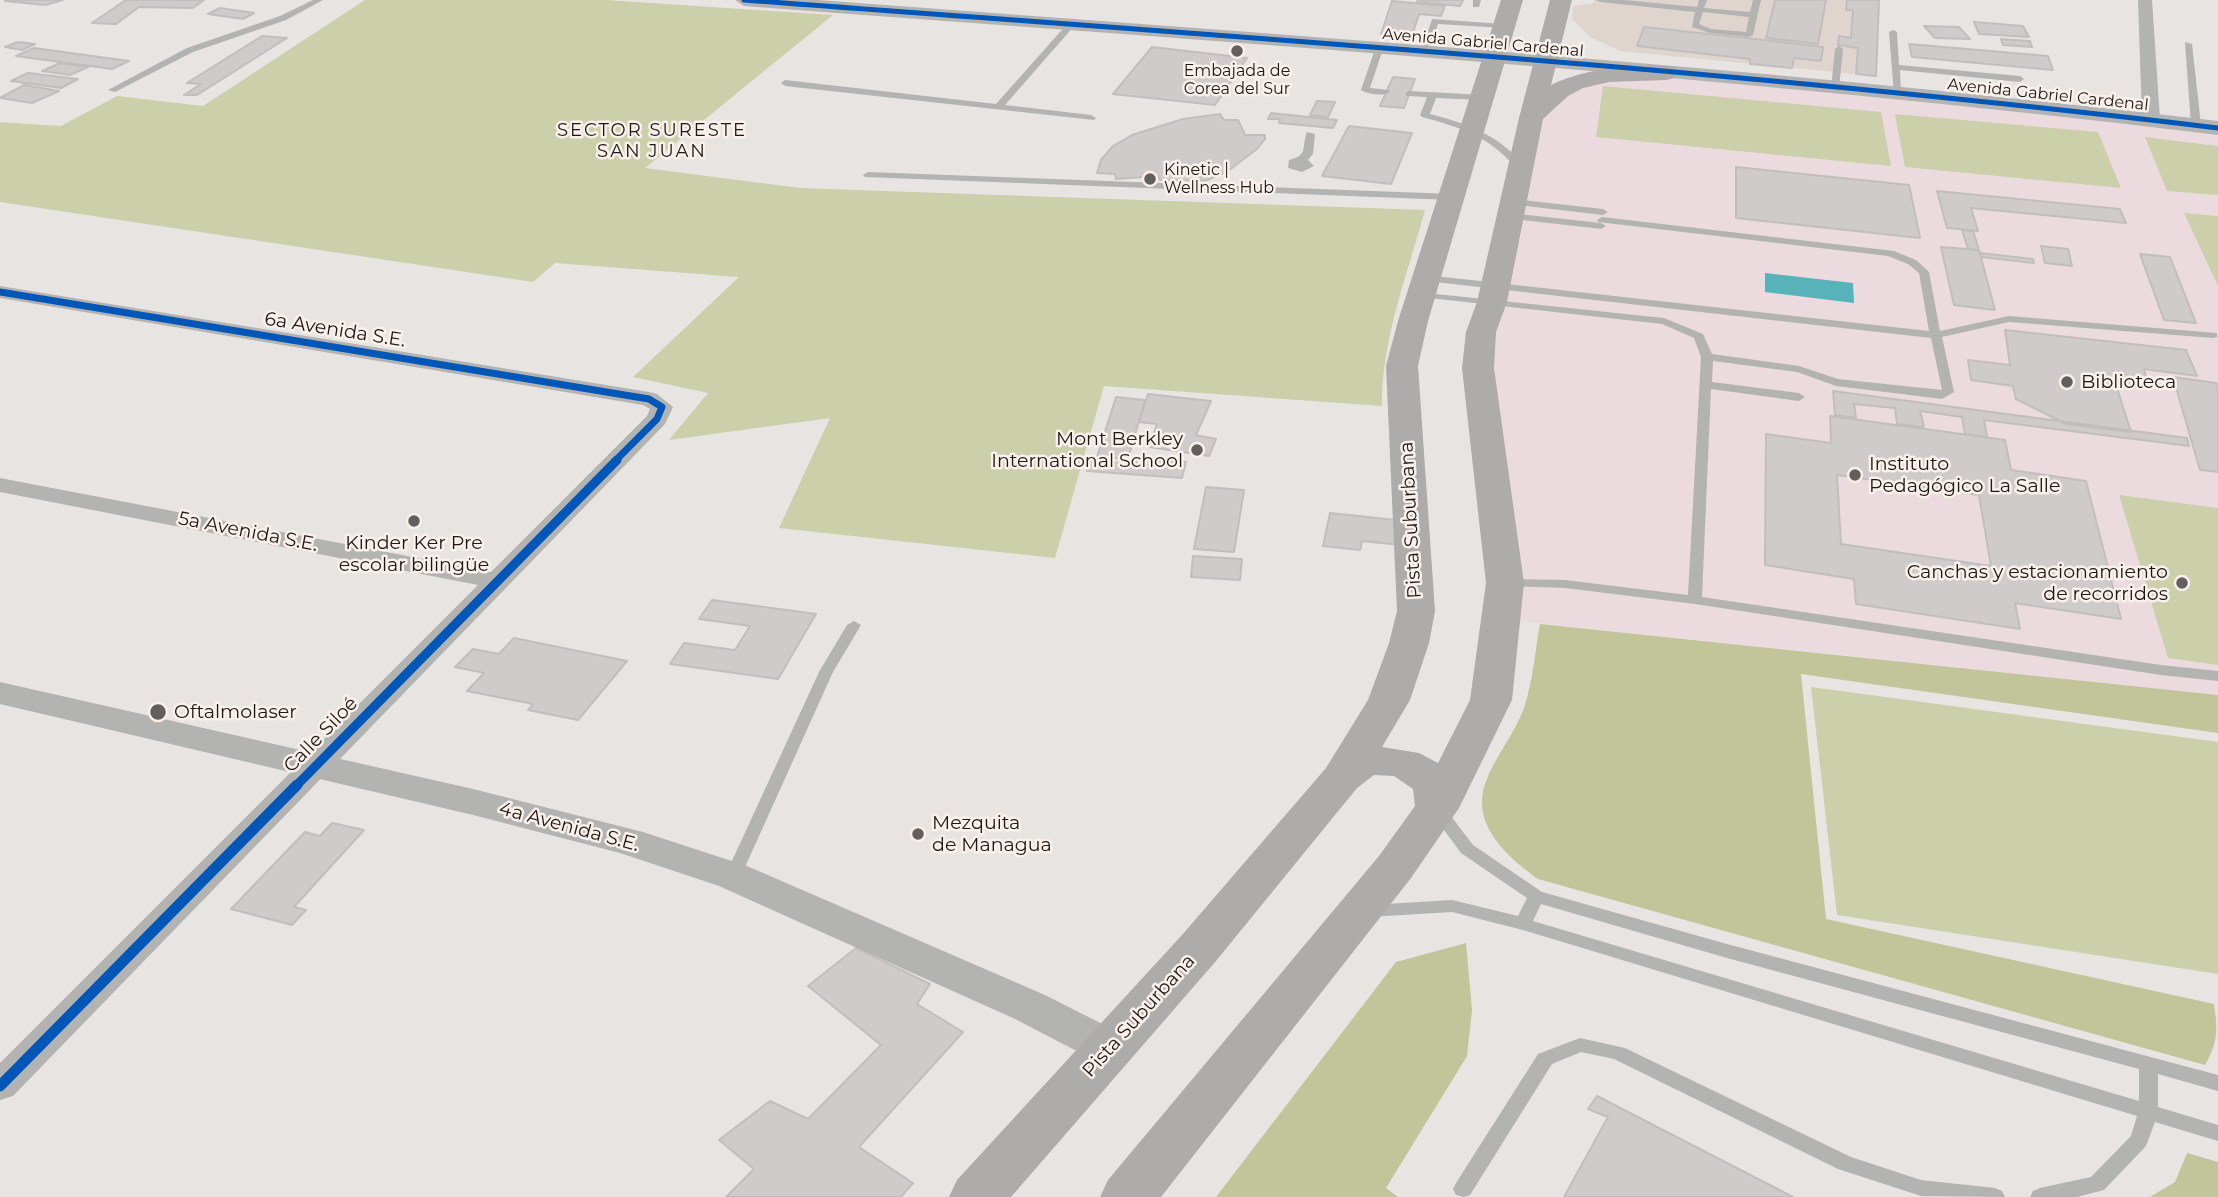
<!DOCTYPE html>
<html>
<head>
<meta charset="utf-8">
<style>
  body { margin:0 }
  canvas { display:block; background:#e8e4e2 }
</style>
</head>
<body>
<canvas width="2218" height="1197"></canvas>
<script>
const c = document.querySelector('canvas').getContext('2d');
c.lineJoin = 'round';
function fill(path, color) { c.fillStyle = color; c.fill(path, 'evenodd'); }
function stroke(path, color, width, dash) { c.strokeStyle = color; c.lineWidth = width; c.lineCap = dash ? 'butt' : 'round'; c.setLineDash(dash || []); c.stroke(path); }
function write(font, color, halo, rows, align = 'center') {
  c.font = font + ' Montserrat,sans-serif'; c.lineWidth = 5; c.setLineDash([]); c.textBaseline = 'middle'; c.strokeStyle = halo; c.fillStyle = color; for (const [text, x, y, turn = 0] of rows) {
    c.save(); c.translate(x, y); c.rotate((+turn || 0) * Math.PI / 180); c.textAlign = isNaN(turn) ? turn : align; if (halo) c.strokeText(text, 0, 0); c.fillText(text, 0, 0); c.restore();
  }
}
fill(new Path2D(`
  M1594,0H1879L1876,76L1620,51L1592,38L1572,19L1573,6L1594,3Z`), '#dfd5ce');
fill(new Path2D(`
  M1666,73L2218,128V695L1500,619L1478,368L1531,118L1559,89Z`), '#ebdbdf');
fill(new Path2D(`
  M365,0H605L833,15L645,168L800,188L1425,210C1408,273 1381,340 1382,406L1104,386L1055,558L779,528L830,418L669,440L708,393L633,377L739,277L555,263L533,282L0,202V122L61,126L117,96L203,106Z
  M1603,86L1881,112L1891,166L1596,137Z
  M1895,114L2098,132L2121,188L1905,167Z
  M2145,137L2218,146V195L2167,191Z
  M2184,213L2218,216V286Z
  M2119,495L2218,508V665L2168,658Z
  M1811,687L2218,742V974L1837,915Z`), '#cbcfaa');
fill(new Path2D(`
  M1540,624L2218,695V733L1801,674L1826,919L2214,1004C2218,1031 2218,1042 2205,1065L1538,879C1509,858 1471,826 1485,784C1494,757 1515,734 1524,708C1533,681 1535,651 1540,624Z
  M1466,943L1472,1010L1467,1056L1386,1188L1398,1197H1216L1396,962Z
  M2187,1153L2218,1162V1197H2150L2175,1182Z`), '#c1c599');
fill(new Path2D(`
  M1765,273L1853,283L1854,303L1765,292Z`), '#58b2b9');
const building = new Path2D(`
  M7,0H63L45,5L5,1Z
  M126,0H204L193,8L139,7L116,24L92,23Z
  M1418,0H1463L1460,6L1417,2Z
  M1775,0H1826L1818,44L1766,38Z
  M1879,0L1876,76L1856,74L1858,48L1838,45L1839,36L1851,38L1853,10H1846L1847,0Z
  M1392,1L1445,6L1441,16L1419,14L1412,36L1381,34Z
  M220,8L254,13L243,19L208,14Z
  M1974,22L2023,26L2029,37L1979,34Z
  M1924,26L1959,27L1970,39L1935,38Z
  M1644,27L1755,39L1823,47L1821,61L1794,58L1792,68L1750,64V59L1637,46Z
  M262,36L287,38L197,95H184L201,84L187,83Z
  M2001,39L2030,41L2032,47L2003,45Z
  M18,42L35,44L22,50L5,47Z
  M1909,44L2048,56L2053,70L1912,57Z
  M1152,47L1247,58L1215,105L1113,94Z
  M34,48L129,61L112,69L16,56Z
  M60,63L88,67L70,75L42,71Z
  M28,73L78,79L61,88L11,81Z
  M1393,77L1415,79L1404,108L1380,106Z
  M24,85L59,91L32,103L0,98Z
  M1317,101L1335,102L1328,117L1310,115Z
  M1271,113L1337,120L1333,128L1279,123L1280,119H1268Z
  M1220,114L1224,120H1238L1245,135H1265V139L1257,149L1228,171L1205,181L1160,180L1158,176L1116,179L1115,174L1097,173L1101,160L1113,146L1132,135L1183,119Z
  M1349,126L1412,133L1391,184L1322,176Z
  M1736,167L1909,185L1920,238L1736,218Z
  M1937,191L2120,209L2126,223L1971,208L1978,231L1947,228Z
  M1962,230L1973,231L1979,250L1968,249Z
  M2041,246L2068,249L2072,266L2045,263Z
  M1941,247L1979,250L1995,310L1954,305Z
  M1980,253L2033,259L2034,263L1981,257Z
  M2140,254L2170,257L2196,323L2164,320Z
  M2005,330L2186,350L2197,376L2144,369L2149,388L2116,385L2131,432L2066,424L2016,399L2013,386L1971,380L1968,360L2010,365Z
  M2173,377L2216,383L2218,390V472L2200,470Z
  M1833,391L2187,438L2189,446L1984,420L1987,437L1965,434L1962,417L1920,411L1924,427L1897,424L1895,408L1854,404L1856,418L1835,415Z
  M1148,394L1211,401L1196,435L1216,439L1209,456L1149,447L1157,424L1139,422Z
  M1116,397L1145,400L1128,459L1097,457Z
  M1830,416L2005,440L2011,470L2086,481L2121,619L2015,603L2020,629L1856,604L1854,579L1765,565L1766,434L1831,443ZM1837,475L1979,495L1991,566L1841,544Z
  M1137,458L1186,462L1182,478L1087,471L1090,461L1135,464Z
  M1206,487L1244,490L1234,552L1194,549Z
  M1330,513L1405,521L1401,545L1362,541L1360,550L1323,546Z
  M1193,556L1242,559L1240,580L1191,577Z
  M712,600L816,614L778,679L670,664L684,643L735,650L750,626L699,619Z
  M514,638L627,661L578,720L528,710L533,704L467,691L484,673L455,667L473,649L499,654Z
  M332,823L364,830L294,907L306,910L292,925L231,909L305,832L320,836Z
  M856,948L930,984L917,1004L963,1032L859,1147L913,1183L901,1197H726L754,1169L719,1140L770,1101L808,1119L881,1045L808,986Z
  M1597,1096L1793,1197H1564L1608,1117L1588,1109Z`);
fill(building, '#cfcbca');
stroke(building, '#c1bebd', 2);
fill(new Path2D(`
  M313,0H323L286,20L193,52L115,92L108,90L187,48L280,16Z
  M1473,0H1481L1479,7H1473Z
  M1596,0H1624L1697,7L1699,0H1707L1704,8L1750,12L1753,0H1761L1753,35L1749,37L1710,33L1692,27L1695,12L1600,2ZM1703,12L1749,17L1746,32L1711,29L1699,24Z
  M1432,19L1504,24L1508,26L1504,28L1438,24L1428,52L1421,54Z
  M1068,23L1075,25L1005,105L1091,115L1096,118L1094,120L785,86L781,83L785,80L996,104Z
  M1893,30L1897,32L1899,65L2020,76L2024,79L2020,82L1900,70L1901,93L1894,95L1889,32Z
  M2185,42L2192,44L2201,125L2196,128L2191,125Z
  M1379,46L1383,49L1370,88L1389,90L1390,92C1384,97 1367,94 1361,90L1375,49Z
  M1839,46L1843,49L1839,88L1835,91L1831,88L1835,49Z
  M1409,91L1484,95V99L1481,100L1436,98L1430,114C1468,124 1500,135 1525,167L1517,169C1489,136 1462,128 1422,117L1420,115L1427,97L1406,96V92Z
  M1307,132L1315,134L1313,154L1308,160L1314,166L1302,172L1288,168L1289,160C1309,155 1301,148 1307,132Z
  M868,172L1452,194L1457,197L1452,200L865,177L863,175Z
  M1513,199L1603,209L1608,212L1603,215L1509,204V200Z
  M1509,213L1601,223L1606,226L1601,229L1505,218V214Z
  M1602,217L1894,251L1916,260L1929,272L1940,331L2009,316L2217,333V337L2213,338L2009,322L1942,337L1954,392L1942,399L1836,386L1797,372L1713,361L1712,382L1799,393L1805,397L1799,401L1711,389L1702,597L2161,665L2218,671V681L2161,675L1695,604L1565,588L1503,586L1501,583L1508,579L1565,580L1688,595L1701,357L1694,338L1662,324L1421,297L1416,294L1417,292L1664,318L1703,334L1712,354L1799,366L1838,379L1942,390L1931,338L1426,281L1421,278L1426,275L1929,331L1919,273L1908,264L1888,256L1598,222L1597,220Z
  M854,621L861,625L833,672L741,876L739,880H727L725,876L819,672L847,625Z
  M1438,806L1444,807L1473,845L1542,892L1727,944L2218,1075V1091L2158,1074V1107L2218,1125V1141L2155,1122L2146,1146L2104,1190L2077,1197H2030L2033,1191L2040,1188L2091,1177L2131,1136L2137,1116L1523,930L1452,912L1369,917L1363,915L1360,911L1363,907L1369,905L1452,900L1518,916L1527,898L1461,853L1430,811L1432,807ZM1541,904L1727,958L2139,1069V1101L1533,921Z
  M1580,1038L1625,1048L1851,1157L1921,1180L1995,1188L2002,1191L2005,1197L1921,1196L1838,1169L1614,1059L1581,1052L1552,1064L1470,1195L1464,1197L1456,1195L1453,1189L1456,1183L1538,1054Z`), '#b3b3b2');
fill(new Path2D(`
  M2138,0H2152L2160,119L2151,124L2142,119Z
  M0,286L649,392L657,394L673,407L665,424L13,1096L0,1100V1063L478,585L0,492V478L491,572L647,416L650,409L643,405L0,298Z`), '#b3b3b2');
fill(new Path2D(`
  M735,0H818C1285,35 1753,66 2218,121V135C1728,75 1236,43 744,6Z
  M0,682L473,789L643,832L747,866L1045,995L1126,1036L1132,1048L1126,1060L1110,1065L1094,1060L1015,1019L719,886L620,853L473,815L0,704Z`), '#b3b3b2');
fill(new Path2D(`
  M1501,0H1523L1428,321L1418,366L1435,611L1429,643L1410,700L1382,747L1419,753L1438,763L1470,700L1486,583L1462,368L1466,332L1477,302L1519,118L1550,0H1572L1551,85C1588,67 1626,67 1666,66L1674,68L1678,73L1674,78L1666,80L1609,82L1583,88L1568,96L1543,119L1507,302L1496,332L1494,368L1524,583L1512,700L1459,808L1411,878L1161,1197H1100L1108,1180L1379,856L1415,806L1413,789L1394,776L1374,775L1357,788L1216,961L1011,1197H949L957,1180L1182,935L1326,768L1368,700L1389,643L1397,611L1386,366L1398,321Z`), '#adacaa');
stroke(new Path2D(`
  M744,0C1236,37 1728,69 2218,128`), '#0057b8', 5);
stroke(new Path2D(`
  M0,292L649,399L662,407L657,419L615,461`), '#0057b8', 7);
stroke(new Path2D(`
  M295,787L617,460`), '#0057b8', 9);
stroke(new Path2D(`
  M0,1086L297,785`), '#0057b8', 11);
for (const [x, y, r, color] of [
  [1237,51,7,"#635f5d"],
  [1150,179,7,"#635f5d"],
  [2067,382,7,"#635f5d"],
  [1197,450,7,"#635f5d"],
  [1855,475,7,"#635f5d"],
  [414,521,7,"#635f5d"],
  [2182,583,7,"#635f5d"],
  [158,712,9,"#635f5d"],
  [918,834,7,"#635f5d"]
]) { const dot = new Path2D(); dot.arc(x, y, r, 0, 2 * Math.PI); c.fillStyle = color; c.fill(dot); stroke(dot, '#f9f0eb', 2.5); }
write('16px', '#1b1816', '#f9f0eb', [
  ["Avenida Gabriel Cardenal",1483,43,5],
  ["Avenida Gabriel Cardenal",2048,95,6]
]);
write('16px', '#1b1816', '#f9f0eb', [
  ["Embajada de",1237,71],
  ["Corea del Sur",1237,89],
  ["Kinetic |",1164,170,"left"],
  ["Wellness Hub",1164,188,"left"]
]);
c.letterSpacing = '2px';
write('18px', '#1b1816', '#f9f0eb', [
  ["SECTOR SURESTE",652,131],
  ["SAN JUAN",652,152]
]);
c.letterSpacing = '0px';
write('19px', '#1b1816', '#f9f0eb', [
  ["6a Avenida S.E.",335,330,9],
  ["Pista Suburbana",1411,520,-93],
  ["5a Avenida S.E.",248,532,11],
  ["Calle Siloé",321,735,-46],
  ["4a Avenida S.E.",569,827,15],
  ["Pista Suburbana",1139,1016,-48]
]);
write('19px', '#1b1816', '#f9f0eb', [
  ["Biblioteca",2081,382],
  ["Mont Berkley",1183,439,"right"],
  ["International School",1183,461,"right"],
  ["Instituto",1869,464],
  ["Pedagógico La Salle",1869,486],
  ["Kinder Ker Pre",414,543,"center"],
  ["escolar bilingüe",414,565,"center"],
  ["Canchas y estacionamiento",2168,572,"right"],
  ["de recorridos",2168,594,"right"],
  ["Oftalmolaser",174,712],
  ["Mezquita",932,823],
  ["de Managua",932,845]
], 'left');
</script>
</body>
</html>
